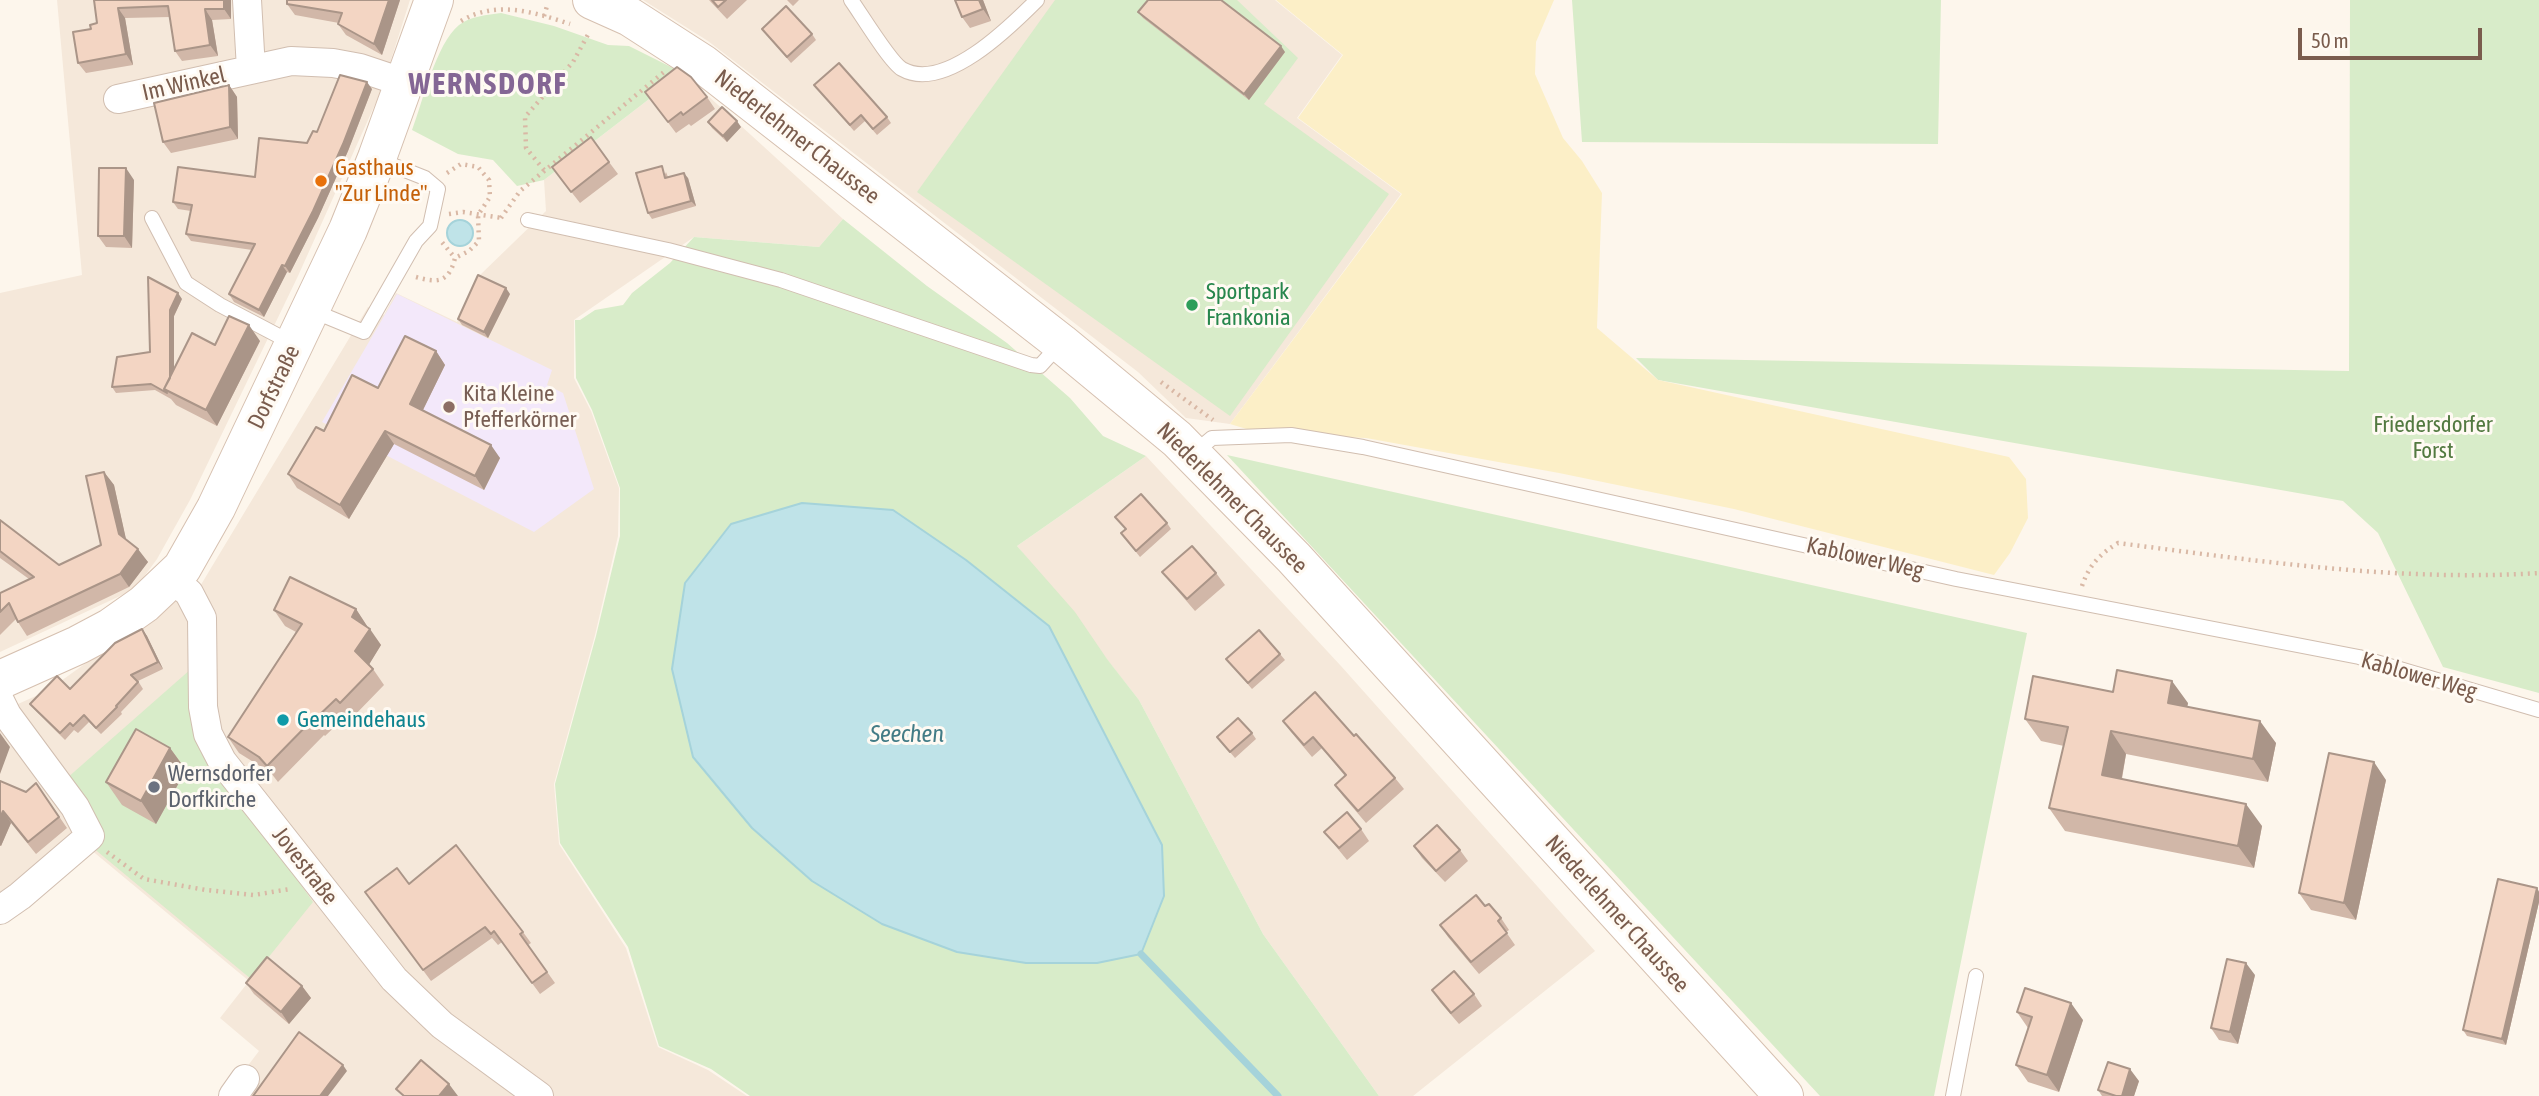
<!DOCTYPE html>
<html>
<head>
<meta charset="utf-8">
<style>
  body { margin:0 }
  #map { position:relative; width:2539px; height:1096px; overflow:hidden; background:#fdf6ec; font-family:"Asap Condensed",sans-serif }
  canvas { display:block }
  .scale { position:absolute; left:2298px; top:28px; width:184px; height:32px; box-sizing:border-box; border:4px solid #7a5c4d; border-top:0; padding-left:9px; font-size:21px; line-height:24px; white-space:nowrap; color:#7a5c4d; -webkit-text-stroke:5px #fffaf3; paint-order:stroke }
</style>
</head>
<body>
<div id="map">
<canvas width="2539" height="1096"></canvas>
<div class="scale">50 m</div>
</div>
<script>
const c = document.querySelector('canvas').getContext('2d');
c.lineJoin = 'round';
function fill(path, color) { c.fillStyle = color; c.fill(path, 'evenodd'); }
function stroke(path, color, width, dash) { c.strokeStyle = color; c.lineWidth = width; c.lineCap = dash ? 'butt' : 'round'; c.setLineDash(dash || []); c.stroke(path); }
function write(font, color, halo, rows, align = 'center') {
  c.font = font + ' "Asap Condensed",sans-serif'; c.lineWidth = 6; c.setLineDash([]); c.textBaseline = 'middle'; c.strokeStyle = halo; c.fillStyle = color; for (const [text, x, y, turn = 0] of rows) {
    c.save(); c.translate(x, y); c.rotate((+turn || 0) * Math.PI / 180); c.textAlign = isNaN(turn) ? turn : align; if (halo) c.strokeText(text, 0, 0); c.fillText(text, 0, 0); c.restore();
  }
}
fill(new Path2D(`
  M57,0H410L381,91L298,276L190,500L157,559L135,589L0,652V293L82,275Z
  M643,0H1275L1342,55L1297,118L1401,194L1230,424L1186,418L1138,372L708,41Z
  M683,73L843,219L819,247L694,237L574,320V378L591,411L619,488L618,536L595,635L554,784L559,844L626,948L658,1047L708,1070L747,1096H225L259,1051L220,1018L249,981L90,849L0,920V712L47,691L164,607L199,588L368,307L384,315L396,293L457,322L479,276L546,211L544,180Z
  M1146,456L1341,666L1595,951L1413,1096H1379L1263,934L1139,700L1017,546Z`), '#f5e8da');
fill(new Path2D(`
  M397,294L552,370L547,385L563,393L594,489L534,532L322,422Z`), '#f3e8fa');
fill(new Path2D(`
  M1055,0H1237L1298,58L1264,104L1389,194L1230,416L917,192Z
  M1572,0H1941L1938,144L1582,142Z
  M2350,0H2539V693L2443,667L2378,533L2343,501L1658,380L1636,358L2349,371Z
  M501,13L554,26L608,45L629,46L683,73L544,180L517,186L493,160L458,154L412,130C423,101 436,44 459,25C471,16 487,15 501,13Z
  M843,219L927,286L1007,343L1070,398L1103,436L1146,456L1017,546L1075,612L1107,659L1139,700L1263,934L1379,1096H750L711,1069L659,1046L628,947L560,843L555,784L596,636L620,536V488L592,410L576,378L575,320H580L595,310L623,305L632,293L670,263L694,237L819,247ZM1049,626L1162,845L957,952L882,924L812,881L752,828L693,757L672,669Z
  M1227,455L2027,633L1934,1096H1820Z
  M191,669L188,697L194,733L313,902L251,979L92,847L66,779Z`), '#d8ecc9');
fill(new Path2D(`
  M1276,0H1554L1536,42L1535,74L1563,138L1582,161L1602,193L1597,328L1658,380L2009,457L2026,479L2028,518L2010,553L1994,575L1734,509L1559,473L1366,438L1260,433L1230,424L1402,194L1298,118L1343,55Z`), '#fcefc7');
const water = new Path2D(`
  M447 233a13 13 0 1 1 26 0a13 13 0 1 1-26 0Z
  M802,503L893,510L966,560L1049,626L1162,845L1164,896L1141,954L1097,963H1026L957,952L882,924L812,881L752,828L693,757L672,669L685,583L731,524Z`);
fill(water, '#bfe3e8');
stroke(water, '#a5d3da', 2);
stroke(new Path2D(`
  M1141,954L1278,1096`), '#a5d3da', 7);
const lane = new Path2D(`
  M851,0C861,14 890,62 902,69C944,93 1010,27 1037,0
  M152,218L186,283L220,305L294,344
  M528,220L668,250L781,280L1031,365L1040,366L1060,344
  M313,311L364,332L416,241L430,226L438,189L425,178L377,159
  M1194,453L1212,438L1291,435L1363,447L1956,579L2359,657L2539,710
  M1953,1096L1976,976`);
const street = new Path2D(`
  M247,0L251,69
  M118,99L291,61L333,63L360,68L405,83
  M172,579L189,593L202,618L203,707L208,734L222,761L394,979L442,1025L539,1096
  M0,701L7,715L75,807L90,836L20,896L0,910
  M233,1096L245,1079`);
const secondary = new Path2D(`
  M592,0L630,17L703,64L1061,343L1177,439L1294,558L1784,1096
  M0,680L78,645L110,628L144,604L182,568L216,508L348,230L377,158L434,0`);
stroke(lane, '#d1beb0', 16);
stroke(street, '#d1beb0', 30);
stroke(secondary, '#d6c0b0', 40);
stroke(new Path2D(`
  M544,16L547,6
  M461,21C496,0 534,12 570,24
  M544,170L526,148L525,117L573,62L590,31
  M447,173L461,164L478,167L489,180L490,197L478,215L479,241L469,251L455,258
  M449,214L463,212L502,218
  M501,218L520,191L664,72
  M416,277C437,283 449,283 455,258L441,241
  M1161,382L1213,420
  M2082,586C2089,565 2100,554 2118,543C2258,561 2398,582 2539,573
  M107,852L144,879L206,890L254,895L290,889`), '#d9b8a5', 4.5, [2, 5]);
stroke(lane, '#fff', 14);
stroke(street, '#fff', 28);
stroke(secondary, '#fff', 38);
fill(new Path2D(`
  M94,0H231V19L212,20L218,56L182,61L175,51L170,17L125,18L133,65L86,73L78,63L91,29L97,23Z
  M400,0L382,55L346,35L338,24L339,23L295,15L287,4Z
  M709,0H747L727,19Z
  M787,0H799L793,6Z
  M983,0L991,21L970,28L962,17Z
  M1138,12L1285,52L1249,100L1143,18Z
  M762,29L812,34L816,40L791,63Z
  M229,85L237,97L238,139L171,153L163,142Z
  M814,85L887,117L891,123L877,135L865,121L854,131Z
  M372,89L348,151L318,218L290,273L287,272L264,317L234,302L229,294L252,250L191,241L186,234L191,211L178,209L173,202L255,177L307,143L317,132Z
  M645,92L707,97L715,109L691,126L689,124L676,133Z
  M708,122L741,127L727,142L712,128Z
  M609,162L618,174L580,203L552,167Z
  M666,172L668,177L688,178L696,206L652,219L648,213Z
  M134,180L132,248L106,247L98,236Z
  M510,294L488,338L462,325L458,319Z
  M182,299L174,316V369L215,345L260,341L217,426L176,405L171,399L155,390L116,393L112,387L150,352Z
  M436,351L445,365L423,410L500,458L484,490L394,444L349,519L297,488L288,474L324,431L378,388Z
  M104,472L114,485L126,540L148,562L129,587L27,636L16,619L0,635V593L29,579L0,558V520L59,565L101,545Z
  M1115,517L1167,523L1171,529L1140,557L1121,533L1125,529Z
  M1162,572L1216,573L1225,585L1195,611L1171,583Z
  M356,609L367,626V627L381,645L369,664L373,669L384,685L351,719L347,715L325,736L324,735L278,782L271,773L239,753L228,737L296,632L285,626L274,610Z
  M142,629L147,636L163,669L138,681L143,689L121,712L122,714L101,734L89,722L78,733L74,730L65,740L35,710L30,704L70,689Z
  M1280,654L1285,660L1252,689L1226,659Z
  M2113,692L2188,703L2187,706L2276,743L2268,782L2126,754L2122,779L2262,826L2254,868L2065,831L2049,808L2064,746L2041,741L2025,719Z
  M1283,721L1354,736L1395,778L1404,789L1366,823L1343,796L1335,785L1345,776L1322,748L1312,757L1291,732Z
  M1252,733L1256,739L1235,758L1217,737Z
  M170,748L186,770L156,824L122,805L106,782Z
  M2386,780L2356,920L2311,910L2299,893Z
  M0,781L26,792L36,783L67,828L36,854L11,823L1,846H0Z
  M1361,829L1369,841L1347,860L1324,832Z
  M1414,846L1460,850L1468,861L1445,882L1422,858Z
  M409,884L523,932L531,943L528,945L555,983L540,994L502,942L498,945L492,938L431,981L365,892Z
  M2537,888L2539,892V902L2506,1045L2467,1036L2463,1030Z
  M1485,906L1501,918L1509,930L1506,932L1515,945L1479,974L1448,937L1440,925Z
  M2255,975L2238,1044L2219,1040L2211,1028Z
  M246,983L302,986L311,998L289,1024L254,994Z
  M1432,990L1474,994L1482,1006L1459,1024L1440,1002Z
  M2017,1012L2083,1020L2059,1092L2028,1082L2016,1065L2028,1028Z
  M2139,1081L2134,1096H2102L2098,1090Z`), '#d1b7a8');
fill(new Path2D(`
  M224,0H231V19L224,9Z
  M389,0H400L382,55L374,44Z
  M979,0H983L991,21L983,9Z
  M118,8L125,18L133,65L126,54Z
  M205,9L212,20L218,56L210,45Z
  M1281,46L1285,52L1249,100L1244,94Z
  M367,82L372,89L348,151L318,218L290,273L285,266Z
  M229,85L237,97L238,139L230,127Z
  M737,121L741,127L727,142L723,136Z
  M126,168L134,180L132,248L124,236Z
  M684,173L688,178L696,206L691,201Z
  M282,265L287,272L264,317L259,310Z
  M506,288L510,294L488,338L484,332Z
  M178,293L182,299L174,316V394L170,392V310Z
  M249,325L260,341L217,426L206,410Z
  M436,351L445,365L419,418L410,404Z
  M385,431L394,444L349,519L340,505Z
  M491,445L500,458L484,490L475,476Z
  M104,472L114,485L128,548L119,534Z
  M138,549L148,562L129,587L120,574Z
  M356,609L367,626L363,633L352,617Z
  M142,629L147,636L163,669L158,662Z
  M370,629L381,645L367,668L355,651Z
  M2172,681L2188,703L2184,725L2168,703Z
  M2260,721L2276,743L2268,782L2253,759Z
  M2111,731L2126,754L2118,798L2102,775Z
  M0,733L10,747L0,774Z
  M170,748L186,770L156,824L141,801Z
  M2374,762L2386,780L2356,920L2344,903Z
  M2246,804L2262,826L2254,868L2238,846Z
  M3,811L11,823L1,846L0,845V818Z
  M2537,888L2539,892V902L2506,1045L2502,1039Z
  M2246,963L2255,975L2238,1044L2230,1032Z
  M302,986L311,998L289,1024L281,1012Z
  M2071,1003L2083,1020L2059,1092L2047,1075Z
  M343,1065L347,1071L328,1096H320Z
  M2130,1069L2139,1081L2134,1096H2122Z
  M449,1084L458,1096H439Z`), '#aa9588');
const building = new Path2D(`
  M94,0H224V9H205L210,45L175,51L168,6L118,8L126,54L78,63L73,32L91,29L90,25L97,23Z
  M287,0H389L374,44L338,24L342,13L287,4Z
  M712,0H726L718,7Z
  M955,0H979L983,9L962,17Z
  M1148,0H1221L1281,46L1244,94L1138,12Z
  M786,6L812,34L787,57L762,29Z
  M839,63L887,117L873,129L861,115L850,125L814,85Z
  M677,67L691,77L707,97L683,115L681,112L668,122L645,92Z
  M340,75L367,82L343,144L313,211L285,266L282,265L259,310L229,294L255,244L186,234L192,205L173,202L178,167L255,177L259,138L307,143L313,131L317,132Z
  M229,85L230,127L163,142L154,103Z
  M722,107L737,121L723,136L708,122Z
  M591,137L609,162L571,192L552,167Z
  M662,166L665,178L684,173L691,201L648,213L636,173Z
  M99,168H126L124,236H98Z
  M478,275L506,288L484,332L458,319Z
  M148,277L178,293L170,310V378L164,389L167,393L151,384L112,387L117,357L150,352Z
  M229,316L249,325L206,410L164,389L192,333L215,345Z
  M405,336L436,351L410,404L491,445L475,476L385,431L340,505L288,474L316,427L324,431L352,375L378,388Z
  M104,472L119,534L138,549L120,574L18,622L9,603L0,612V593L34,577L0,551V520L59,565L101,545L86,476Z
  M1141,494L1167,523L1136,551L1121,533L1126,529L1115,517Z
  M1192,546L1216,573L1187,599L1162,572Z
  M290,577L356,609L352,617L370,629L355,651L373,669L340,703L336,699L314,720L313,719L267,766L259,757L228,737L302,624L274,610Z
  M142,629L158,662L131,675L138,682L116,706L117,707L96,728L84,715L73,726L70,723L60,733L30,704L57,676L70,689L115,643Z
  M1259,630L1280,654L1248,683L1226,659Z
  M2117,670L2172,681L2168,703L2260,721L2253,759L2111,731L2102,775L2246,804L2238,846L2049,808L2068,727L2025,719L2033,676L2113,692Z
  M1315,692L1354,736L1356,734L1395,778L1358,811L1335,785L1346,775L1313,737L1304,745L1283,721Z
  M1238,718L1252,733L1230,752L1217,737Z
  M136,729L170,748L141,801L106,782Z
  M2329,753L2374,762L2344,903L2299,893Z
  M0,781L26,792L36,783L59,817L28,842L3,811L0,818Z
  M1347,812L1361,829L1339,848L1324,832Z
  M1437,825L1460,850L1436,871L1414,846Z
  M456,845L523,932L520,934L547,972L532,983L494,931L491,934L485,927L423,970L365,892L397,868L409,884Z
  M2498,879L2537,888L2502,1039L2463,1030Z
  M1476,895L1485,906L1489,904L1501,918L1498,921L1507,933L1471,962L1440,925Z
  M267,957L302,986L281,1012L246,983Z
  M2227,959L2246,963L2230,1032L2211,1028Z
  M1454,971L1474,994L1451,1013L1432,990Z
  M2025,988L2071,1003L2047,1075L2016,1065L2032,1017L2017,1012Z
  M299,1032L343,1065L320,1096H253Z
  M421,1060L449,1084L439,1096H404L396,1089Z
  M2108,1062L2130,1069L2122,1096H2116L2098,1090Z`);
fill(building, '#f3d5c3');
stroke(building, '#aa9588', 2);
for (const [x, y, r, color] of [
  [321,181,7,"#e8710a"],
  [1192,305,7,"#2e9e5b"],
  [449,407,7,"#8d6e63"],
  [283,720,7,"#0f9aa8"],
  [154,787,7,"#6b7280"]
]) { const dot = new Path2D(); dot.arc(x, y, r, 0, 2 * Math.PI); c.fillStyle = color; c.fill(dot); stroke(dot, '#fffaf3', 2.5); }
write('23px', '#7a5c4d', '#fffaf3', [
  ["Im Winkel",184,84,-13],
  ["Niederlehmer Chaussee",797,137,38],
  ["Dorfstraße",274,387,-64],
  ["Niederlehmer Chaussee",1232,498,45],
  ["Kablower Weg",1865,558,13],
  ["Kablower Weg",2419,676,16],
  ["Jovestraße",305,866,52],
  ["Niederlehmer Chaussee",1617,914,48]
]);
write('23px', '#c56008', '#fffaf3', [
  ["Gasthaus",335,168],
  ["\"Zur Linde\"",335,194]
], 'left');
write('23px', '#27864d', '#fffaf3', [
  ["Sportpark",1206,292],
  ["Frankonia",1206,318]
], 'left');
write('23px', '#785e54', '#fffaf3', [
  ["Kita Kleine",463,394],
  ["Pfefferkörner",463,420]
], 'left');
write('23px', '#537a41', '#fffaf3', [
  ["Friedersdorfer",2433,425],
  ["Forst",2433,451]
]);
write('23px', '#0d838f', '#fffaf3', [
  ["Gemeindehaus",297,720]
], 'left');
write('23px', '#5b616d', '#fffaf3', [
  ["Wernsdorfer",168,774],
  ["Dorfkirche",168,800]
], 'left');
write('italic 24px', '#437c86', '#fffaf3', [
  ["Seechen",907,734]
]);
c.letterSpacing = '2px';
write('bold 30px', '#846695', '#fffaf3', [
  ["WERNSDORF",488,85]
]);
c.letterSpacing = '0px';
</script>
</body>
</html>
